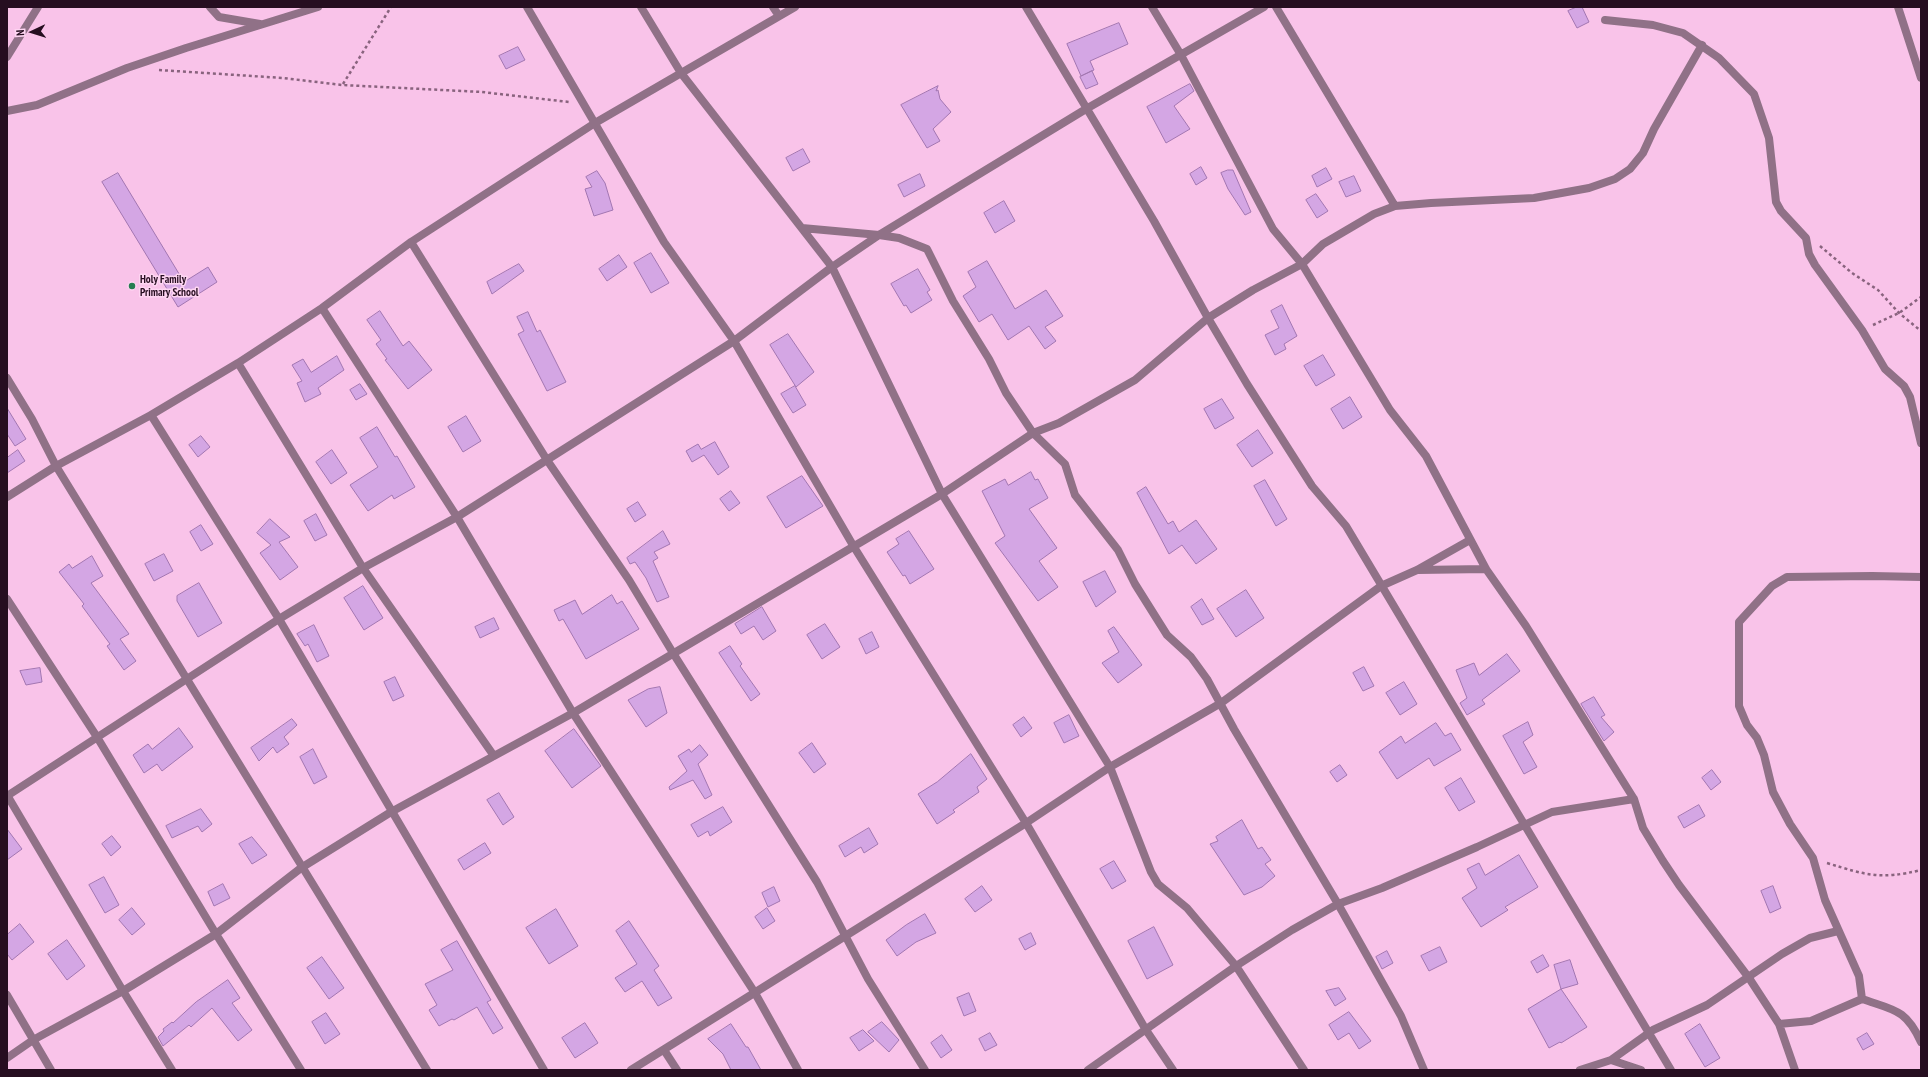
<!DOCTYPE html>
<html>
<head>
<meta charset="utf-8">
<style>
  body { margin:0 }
  #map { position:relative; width:1928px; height:1077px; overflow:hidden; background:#f9c3e9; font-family:"PT Sans Narrow",sans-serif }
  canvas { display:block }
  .frame { position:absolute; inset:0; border:8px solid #260e20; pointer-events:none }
  .north { position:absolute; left:12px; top:12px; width:40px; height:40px; -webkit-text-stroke:3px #fed5f2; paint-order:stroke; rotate:266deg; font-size:11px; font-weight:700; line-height:16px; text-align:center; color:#260e20 }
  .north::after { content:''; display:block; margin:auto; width:14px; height:18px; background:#260e20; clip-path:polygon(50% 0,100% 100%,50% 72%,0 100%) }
</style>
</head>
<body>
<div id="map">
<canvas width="1928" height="1077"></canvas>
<div class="frame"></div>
<div class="north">N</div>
</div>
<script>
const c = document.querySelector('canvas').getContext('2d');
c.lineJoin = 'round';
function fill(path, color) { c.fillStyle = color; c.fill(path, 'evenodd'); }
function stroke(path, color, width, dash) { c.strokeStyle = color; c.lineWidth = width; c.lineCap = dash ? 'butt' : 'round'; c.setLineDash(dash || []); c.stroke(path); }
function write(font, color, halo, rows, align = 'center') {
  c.font = font + ' "PT Sans Narrow",sans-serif'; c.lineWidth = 3; c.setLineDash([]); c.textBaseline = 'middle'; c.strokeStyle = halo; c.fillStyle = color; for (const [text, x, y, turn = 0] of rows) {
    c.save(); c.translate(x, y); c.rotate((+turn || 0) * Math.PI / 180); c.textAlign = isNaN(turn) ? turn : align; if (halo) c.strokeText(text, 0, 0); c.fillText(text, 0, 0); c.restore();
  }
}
const building = new Path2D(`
  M1577,7H1582L1589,22L1577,28L1568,11Z
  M1119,23L1128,44L1090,61L1094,70L1081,76L1067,44Z
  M518,47L525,60L506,69L499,56Z
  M1092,71L1098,84L1086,89L1080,77Z
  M1190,84L1194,91L1174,106L1190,129L1166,143L1147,107Z
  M938,86L936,91L938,90L940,99L951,112L933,129L940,141L927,148L901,105Z
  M803,149L810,162L793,171L786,158Z
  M1201,167L1207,178L1196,185L1190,174Z
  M1326,168L1332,179L1317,187L1312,176Z
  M1228,170H1233L1251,212L1245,215L1228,189L1221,173Z
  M597,171L605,183L613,210L594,216L585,189L592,187L586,177Z
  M118,173L184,282L208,267L217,282L178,307L102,182Z
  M920,174L925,186L904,197L898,185Z
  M1354,176L1361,191L1346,197L1339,182Z
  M1316,194L1328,211L1317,218L1306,200Z
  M1004,201L1015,221L995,233L984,213Z
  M651,253L669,283L651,293L634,263Z
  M619,255L627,267L607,281L599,269Z
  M987,261L1015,309L1046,290L1063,316L1045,327L1056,341L1045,349L1029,326L1008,340L992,314L979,322L963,296L976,287L968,272Z
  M519,264L524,271L492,294L487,282Z
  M918,269L930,290L927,292L932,300L911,313L906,305L904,306L891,284Z
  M1282,305L1297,336L1284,344L1286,349L1275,355L1265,335L1279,328L1271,311Z
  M380,311L403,346L409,341L432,370L408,389L385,360L387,359L376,344L381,340L367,320Z
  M528,312L537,332L540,330L566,382L547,391L518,334L524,331L517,317Z
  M788,334L814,372L796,387L770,345Z
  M1323,355L1335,375L1316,386L1304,366Z
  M337,356L344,370L318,388L321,394L305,402L297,383L302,381L292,365L303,359L311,372Z
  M360,384L367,394L356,400L350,390Z
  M795,386L806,405L793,413L781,394Z
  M1350,397L1362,417L1343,429L1331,409Z
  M1222,399L1234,418L1215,429L1204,409Z
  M7,408L26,439L15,446L7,434Z
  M466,416L481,441L463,452L448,427Z
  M377,427L395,457L397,456L415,487L394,499L392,495L368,511L350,485L378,467L360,438Z
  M1258,430L1273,453L1252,467L1237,445Z
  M201,436L210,447L198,457L189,445Z
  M715,442L729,467L718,475L704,455L692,462L686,451L698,444L701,449Z
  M18,450L25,461L7,473V458Z
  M332,450L347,473L331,484L316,462Z
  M1031,472L1035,480L1038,479L1048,498L1029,509L1057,548L1039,561L1058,587L1038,601L995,543L1005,536L982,491L1005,479L1008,485Z
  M802,476L823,506L786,528L767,497Z
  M1265,480L1287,519L1276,526L1254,486Z
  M1146,487L1168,524L1173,521L1179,532L1196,520L1217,549L1196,564L1182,545L1169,554L1137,493Z
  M731,491L740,503L729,511L720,499Z
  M638,502L646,515L635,522L627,509Z
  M316,514L327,535L315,541L304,521Z
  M270,519L290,537L279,542L298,567L280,580L260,553L271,545L257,533Z
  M201,525L213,544L201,551L190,532Z
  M663,531L670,544L654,552L658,558L653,561L669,597L657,602L646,578L635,562L630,564L627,558Z
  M909,531L934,569L910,584L905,575L903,576L887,552L899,544L896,539Z
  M164,554L173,571L154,581L145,564Z
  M92,556L103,576L91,583L129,634L120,639L136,661L124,670L107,646L110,644L82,606L84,604L59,572L69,564L72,568Z
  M1105,571L1116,592L1096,607L1083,582Z
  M199,583L222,623L198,637L177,601V596Z
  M363,586L383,618L364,630L344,598Z
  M1246,590L1264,618L1236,637L1217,609Z
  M612,595L617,604L622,601L639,629L586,659L563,619L559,621L554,610L575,600L582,614Z
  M1202,599L1214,619L1202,625L1191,607Z
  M762,607L776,631L763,640L754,626L741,634L735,624Z
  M494,618L499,629L480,638L475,627Z
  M825,624L840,647L822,659L807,635Z
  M314,625L329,656L317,662L308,644L305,646L297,634Z
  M1114,627L1142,665L1118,683L1102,663L1119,652L1108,631Z
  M872,632L879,647L866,654L859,639Z
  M730,646L742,664L740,666L760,694L751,701L719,653Z
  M1507,654L1520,671L1482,700L1485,704L1467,715L1460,703L1467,698L1456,670L1474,663L1479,675Z
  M1364,667L1374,686L1363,691L1353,673Z
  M40,668L42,682L26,685L20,671Z
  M395,677L404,696L393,701L384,682Z
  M1404,682L1417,704L1400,715L1386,693Z
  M660,687L667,713L646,727L628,700L648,689Z
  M1594,697L1605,715L1601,717L1614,732L1604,741L1581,704Z
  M1069,715L1079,736L1064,743L1054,723Z
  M1024,717L1032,728L1021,737L1013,725Z
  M292,719L297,725L284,737L289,744L277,753L273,747L259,761L251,748Z
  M1528,722L1533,735L1523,742L1537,767L1524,774L1503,736Z
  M1436,723L1445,736L1451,733L1461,750L1434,766L1429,758L1397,779L1379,752L1401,736L1405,743Z
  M179,728L193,747L162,771L157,764L144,773L133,755L148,744L152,749Z
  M574,729L601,766L572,788L545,751Z
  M812,743L826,764L814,773L799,753Z
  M700,745L708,755L698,764L712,795L705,799L693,780L670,790L669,787L687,771L678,756L689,749L691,752Z
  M313,749L327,777L314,784L300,757Z
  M971,754L987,779L977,787L979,792L953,810L955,812L937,824L918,794L937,782Z
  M1340,765L1347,775L1337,782L1330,772Z
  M1712,770L1721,782L1711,790L1702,778Z
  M1461,778L1475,802L1459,811L1445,788Z
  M499,793L514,817L503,825L487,800Z
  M1699,805L1705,816L1684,828L1678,817Z
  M723,807L732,822L710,836L708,831L698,837L691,825Z
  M201,809L212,824L202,832L198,826L172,838L166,826Z
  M1242,820L1258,849L1262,847L1271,860L1265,864L1275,876L1262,887L1244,895L1210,844L1218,841L1216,837Z
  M869,828L878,844L864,853L861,847L845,857L839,846Z
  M7,829L22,849L7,860Z
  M112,836L121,847L111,856L102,844Z
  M252,837L267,855L252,864L239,844Z
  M485,843L491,853L464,870L458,860Z
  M1519,855L1538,887L1505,907L1508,910L1481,927L1462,898L1477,888L1467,869L1479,863L1485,875Z
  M1114,861L1126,881L1112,889L1100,869Z
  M104,877L119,905L105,913L89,885Z
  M223,884L230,898L214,906L208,892Z
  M982,886L992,900L975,912L965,899Z
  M1773,886L1781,908L1770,913L1761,891Z
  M774,887L780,901L768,907L762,893Z
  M132,908L145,924L132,935L119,920Z
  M767,908L775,921L763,929L755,917Z
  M556,909L578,946L549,964L526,928Z
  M925,914L936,933L916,942L897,956L886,940L906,925Z
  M629,921L659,966L654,970L672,998L658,1006L642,981L625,992L615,978L637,964L616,931Z
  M20,924L34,942L12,960L7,954V935Z
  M1154,927L1173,965L1147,979L1128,941Z
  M1031,933L1036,944L1025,950L1019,939Z
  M67,940L85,966L67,980L48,954Z
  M457,941L491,1000L487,1002L503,1028L493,1034L477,1007L454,1020L452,1019L439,1026L429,1010L437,1005L425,984L453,970L441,950Z
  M1440,947L1447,962L1429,971L1421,956Z
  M1387,951L1393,963L1382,969L1376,957Z
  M1543,955L1549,966L1537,973L1531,962Z
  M322,957L344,988L329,999L307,968Z
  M1570,960L1578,984L1561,989L1587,1027L1561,1043L1560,1042L1549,1048L1528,1009L1561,989L1554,965Z
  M228,980L240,998L232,1003L252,1030L238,1041L212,1008L191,1027L189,1025L163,1046L158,1037L164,1031L163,1029L172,1022L173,1023L196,1002Z
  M1339,988L1346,999L1335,1006L1326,991Z
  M969,993L976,1011L964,1016L957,998Z
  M1349,1012L1371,1041L1359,1049L1349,1033L1338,1040L1329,1025Z
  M326,1013L340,1034L325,1044L312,1022Z
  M882,1022L899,1040L889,1052L868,1032Z
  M585,1023L598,1043L575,1058L562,1038Z
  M731,1024L746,1047H748L761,1070H731L723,1054L708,1039Z
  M1700,1024L1720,1058L1705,1067L1685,1034Z
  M863,1030L874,1041L859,1051L850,1038Z
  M990,1033L997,1045L985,1051L979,1039Z
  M1867,1033L1874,1044L1863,1050L1857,1039Z
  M942,1035L952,1050L941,1058L931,1043Z`);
fill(building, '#d4a6e4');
stroke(building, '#a276b1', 1);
stroke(new Path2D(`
  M159,70L283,78L342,85L482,92L569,102
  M343,84L391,7
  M1820,246L1852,273L1878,290L1899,313L1921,331
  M1873,325L1899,313L1921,297
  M1827,863C1866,875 1880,880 1921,870`), '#89637e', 2.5, [3, 3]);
stroke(new Path2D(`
  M210,7L219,17L260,24
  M527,7L664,242L734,341L854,547L1026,823L1146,1030L1173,1070
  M641,7L681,73L832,267L942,494L1110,767L1151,872L1158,884L1187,908L1236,966L1304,1070
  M773,7L779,16
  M1026,7L1154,221L1208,318L1247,384L1312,486L1346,526L1671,1070
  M1152,7L1181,55L1273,229L1302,264L1390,410L1426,456L1486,569L1526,626L1634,799L1643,828L1663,861L1679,885L1749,978L1779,1024L1795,1070
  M1276,7L1395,206
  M1898,7L1921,78
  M1605,20L1653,25L1683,33L1719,58L1754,94L1769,138L1776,202L1781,211L1806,238L1809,254L1815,265L1862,330L1885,369L1904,386L1910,397L1921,443
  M7,57L38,7
  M7,111L37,105L127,68L186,48L318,7
  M802,228L879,235L899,238L927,249L953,301L989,359L1006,393L1033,433L1065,464L1075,495L1118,550L1135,584L1167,635L1191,657L1207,679L1234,729L1338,904L1401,1016L1424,1070
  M411,242L547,460L629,580L673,653L817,882L868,979L925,1070
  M322,308L457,517L573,713L755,993L798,1070
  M238,363L363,568L494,756
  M151,415L279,619L544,1070
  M7,497L56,466L151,415L238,363L322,308L411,242L595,123L795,7
  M1418,570L1486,569
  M1921,577L1872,576L1787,577L1772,586L1739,622V706L1747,725L1757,738L1764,755L1773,792L1790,824L1813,858L1825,900L1859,976L1862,999C1894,1010 1906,1009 1921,1042
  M7,599L97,737L216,934L301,1070
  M7,795L123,991L172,1070
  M7,796L279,619L363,568L457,517L734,341L832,267L879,235L1086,109L1264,7
  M7,995L51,1070
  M1779,1024L1811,1021L1862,999
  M664,1050L677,1070
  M7,1058L33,1040L123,991L216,934L301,868L391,812L573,713L942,494L1033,433L1059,423L1135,380L1208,318L1253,290L1302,264L1323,244L1374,214L1395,206L1431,203L1534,198L1589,188L1615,179L1630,169L1643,153L1654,129L1702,45
  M1611,1060L1641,1070
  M631,1070L1026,823L1110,767L1221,703L1381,586L1417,570L1470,540
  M1088,1070L1236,966L1292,930L1338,904L1382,888L1477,847L1552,812L1634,799
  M1580,1070L1611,1060L1653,1030L1707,1005L1782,954L1810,938L1838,931`), '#907187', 8);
stroke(new Path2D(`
  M7,378L32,419L56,466L427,1070`), '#907187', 8);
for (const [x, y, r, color] of [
  [132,286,4,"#267d51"]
]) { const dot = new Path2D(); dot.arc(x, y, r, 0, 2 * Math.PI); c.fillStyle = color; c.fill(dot); stroke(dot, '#fed5f2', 1.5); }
write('bold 11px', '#260e20', '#fed5f2', [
  ["Holy Family",140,280],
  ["Primary School",140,293]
], 'left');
</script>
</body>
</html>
